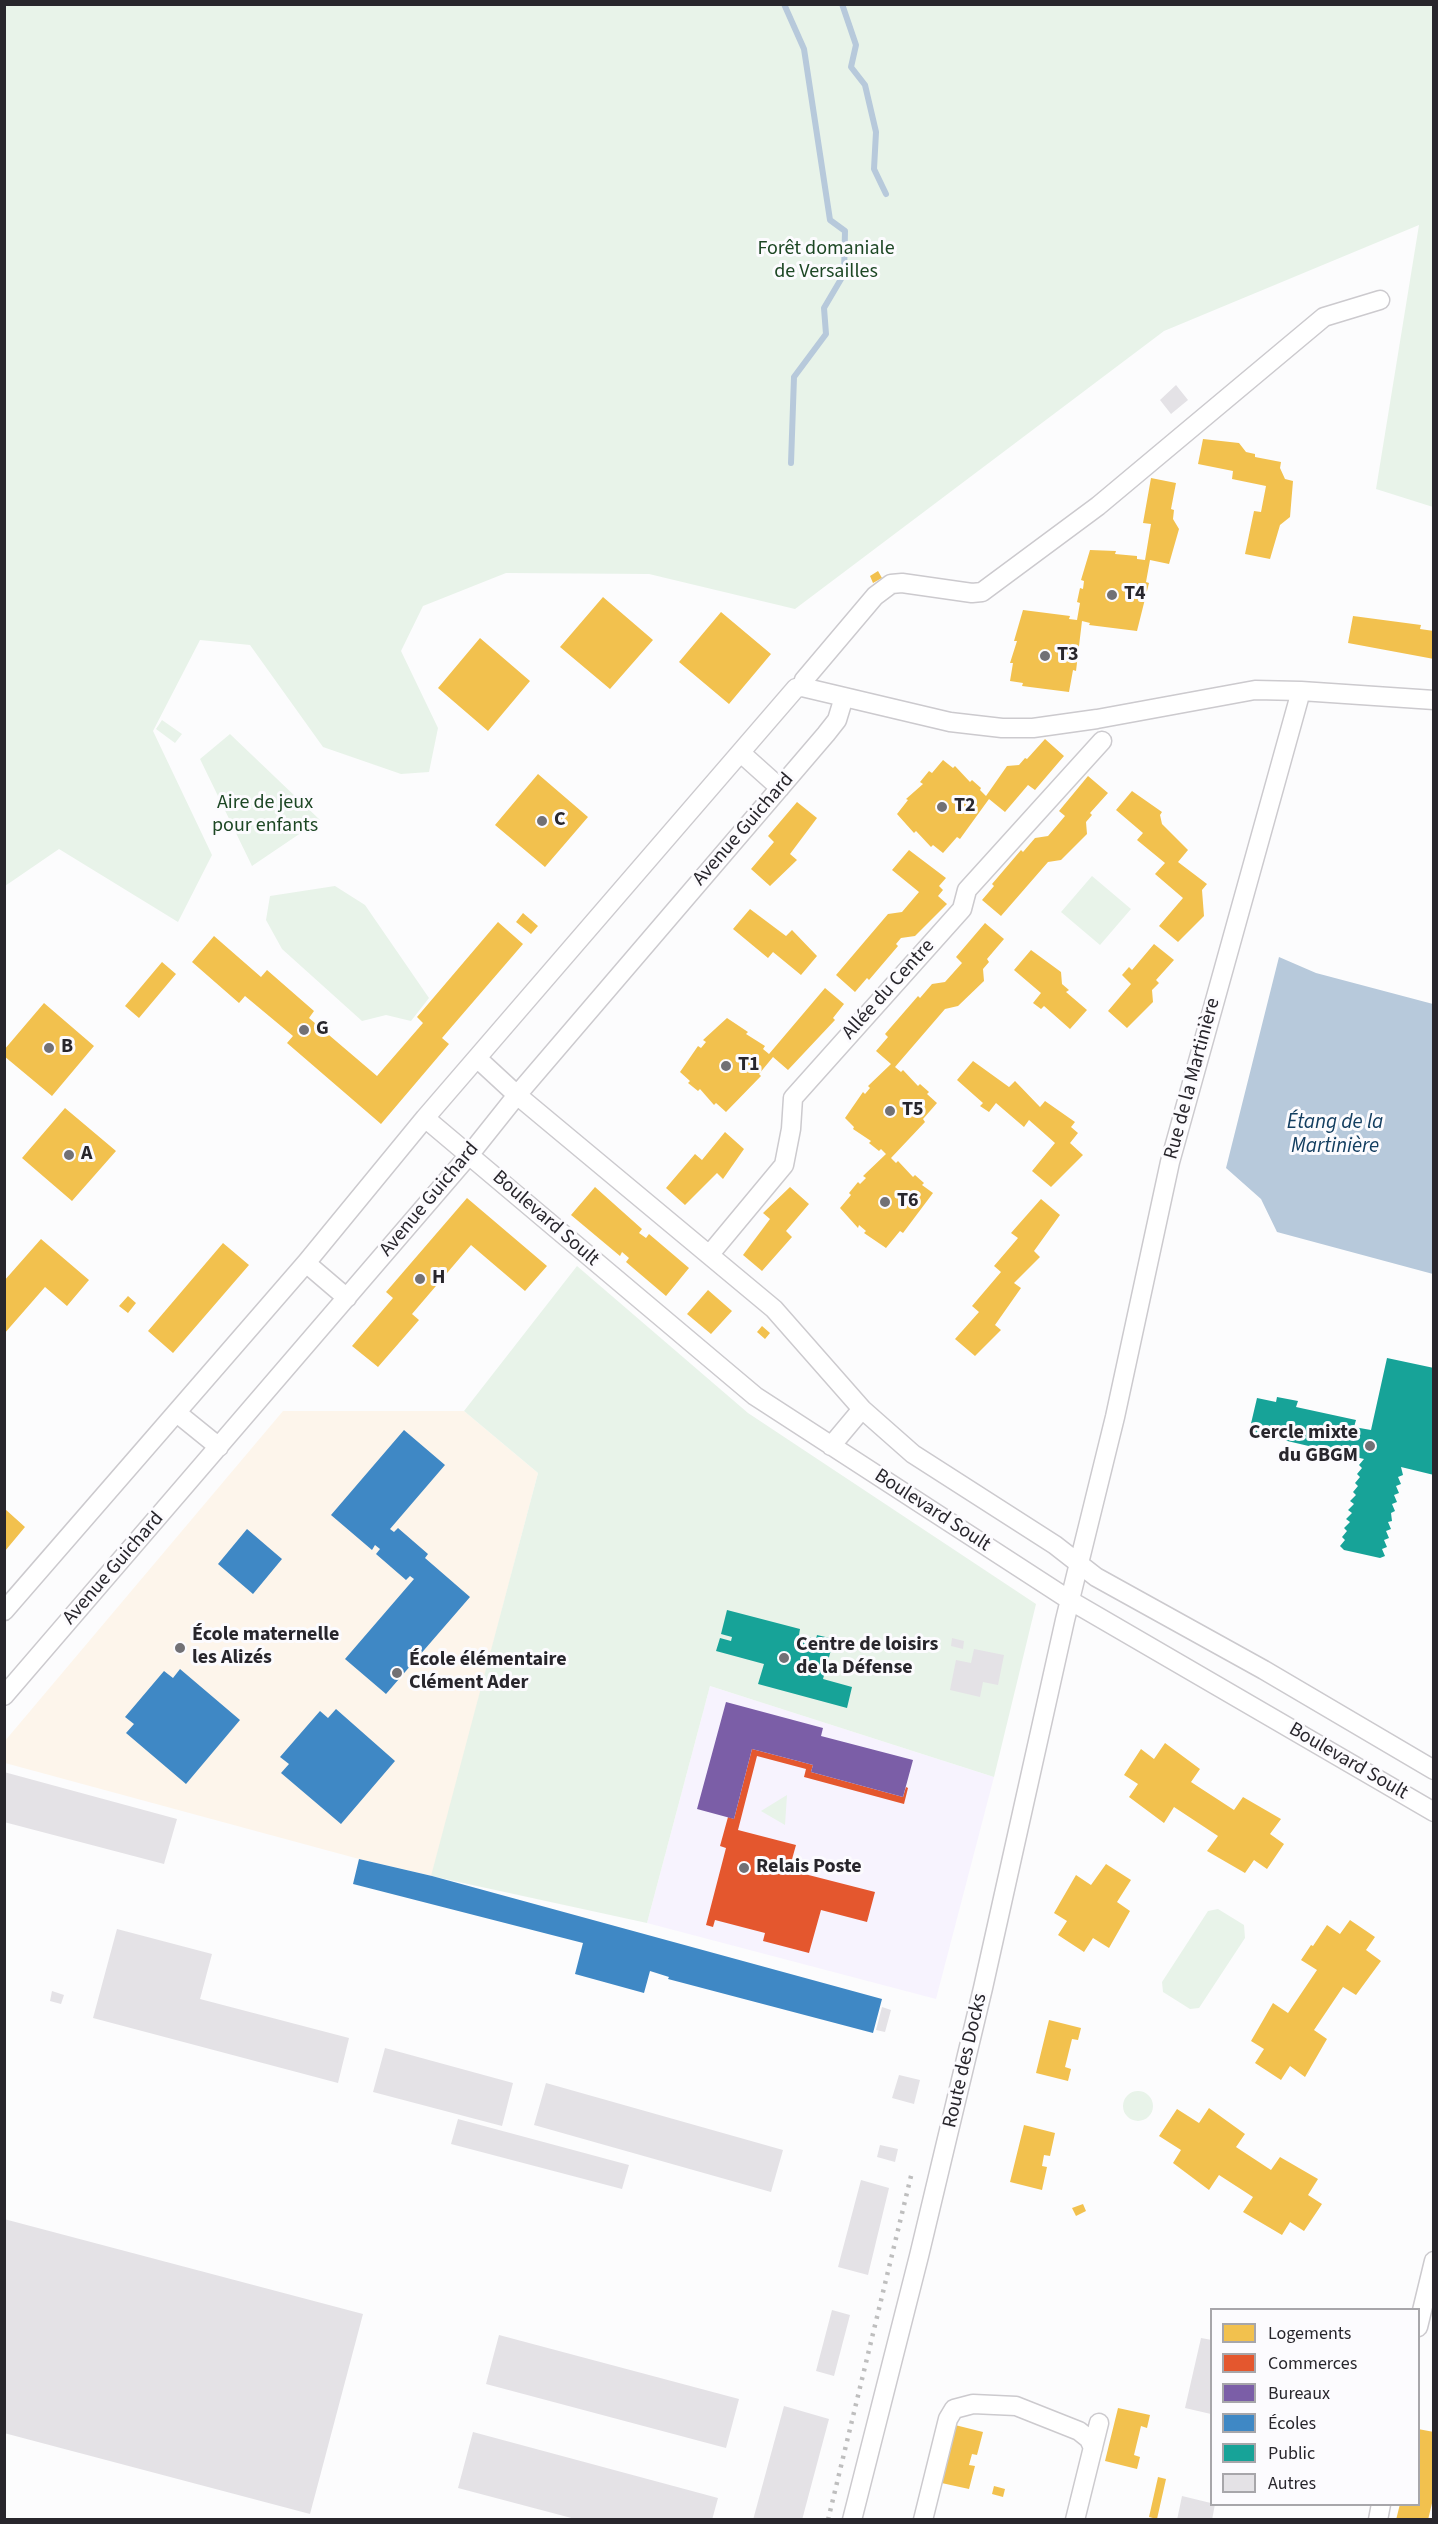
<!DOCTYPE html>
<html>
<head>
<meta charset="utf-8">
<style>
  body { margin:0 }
  #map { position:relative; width:1438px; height:2524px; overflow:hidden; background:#fcfcfd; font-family:"Source Sans 3",sans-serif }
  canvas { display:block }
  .frame { position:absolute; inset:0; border:6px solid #28262c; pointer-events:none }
  .legend { position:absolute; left:1210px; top:2308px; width:210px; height:198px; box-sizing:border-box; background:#fcfbfe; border:2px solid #a7a6aa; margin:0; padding:8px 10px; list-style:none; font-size:18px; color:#28262c }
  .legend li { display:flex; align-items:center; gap:12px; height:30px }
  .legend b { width:30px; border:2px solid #a7a6aa }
</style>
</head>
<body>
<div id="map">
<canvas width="1438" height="2524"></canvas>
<div class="frame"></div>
<ul class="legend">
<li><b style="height:16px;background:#f2c14e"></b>Logements</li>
<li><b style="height:16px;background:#e4572e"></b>Commerces</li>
<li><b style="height:16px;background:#7b5ea7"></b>Bureaux</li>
<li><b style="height:16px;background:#3f88c5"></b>Écoles</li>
<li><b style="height:16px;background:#17a398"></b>Public</li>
<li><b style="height:16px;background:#e4e2e6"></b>Autres</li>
</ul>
</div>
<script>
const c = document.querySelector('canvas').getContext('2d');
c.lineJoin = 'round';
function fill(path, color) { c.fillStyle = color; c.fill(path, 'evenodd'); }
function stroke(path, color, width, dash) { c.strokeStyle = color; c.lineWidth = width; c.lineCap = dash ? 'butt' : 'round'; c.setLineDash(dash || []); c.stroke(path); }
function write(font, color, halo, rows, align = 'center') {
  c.font = font + ' "Source Sans 3",sans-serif'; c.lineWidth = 6; c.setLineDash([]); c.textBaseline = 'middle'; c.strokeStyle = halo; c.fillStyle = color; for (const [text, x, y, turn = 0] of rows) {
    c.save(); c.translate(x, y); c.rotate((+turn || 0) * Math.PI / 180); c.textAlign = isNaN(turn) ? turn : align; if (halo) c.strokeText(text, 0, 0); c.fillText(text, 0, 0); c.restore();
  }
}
fill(new Path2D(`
  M710,1686L994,1777L936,1999L647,1923Z`), '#f7f3fe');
fill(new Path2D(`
  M283,1411H464L538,1473L432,1876L359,1859L5,1763L4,1742Z`), '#fdf5eb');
fill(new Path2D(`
  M5,4L1433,5V507L1376,489L1419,225L1164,331L795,609L649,574L506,573L423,606L401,651L438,728L429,772L401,774L323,747L250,645L200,640L153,731L212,855L178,922L59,849L5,886Z
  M162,720L182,734L175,743L156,729Z
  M230,734L320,820L252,866L200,759Z
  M1092,876L1131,909L1100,945L1061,912Z
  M335,886L365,905L429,998L411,1021L386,1015L362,1021L282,949L266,920L270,896Z
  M577,1266L748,1413L1036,1604L994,1777L710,1686L647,1923L431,1876L538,1473L464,1411Z
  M787,1795L785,1825L761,1811Z
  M1218,1909L1244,1925L1245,1938L1199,2008L1190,2009L1163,1992L1162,1982L1208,1911Z
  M1123 2106a15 15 0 1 1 30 0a15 15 0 1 1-30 0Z`), '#e8f3e9');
fill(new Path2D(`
  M1279,957L1316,973L1433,1004V1274L1277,1232L1261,1199L1226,1168Z`), '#b7c9db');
fill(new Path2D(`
  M1203,439L1239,443L1246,452L1255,454V457L1281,462L1280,468L1285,479L1293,481L1290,517L1280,525L1270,559L1245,554L1254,511L1261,512L1266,486L1232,479L1233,471L1198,464Z
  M1151,478L1176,483L1171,509L1174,510L1173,519L1179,529L1169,564L1150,560L1146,582L1149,583L1137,631L1089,625L1090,623L1082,621L1076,671L1073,670L1069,692L1022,686L1023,683L1010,681L1013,663H1010L1017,641H1014L1023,610L1070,616L1069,619L1077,620L1080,603L1077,602L1080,588L1083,589L1084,581L1081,580L1090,550L1116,551L1115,554L1137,556V559L1145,560L1151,524L1143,523Z
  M878,571L882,578L873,583L870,576Z
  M603,597L653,640L610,689L560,647Z
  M721,612L771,654L729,704L679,662Z
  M1353,616L1421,625L1420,629L1434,631V659L1348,643Z
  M480,638L530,681L488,731L438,688Z
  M1045,739L1064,756L1035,790L1028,785L1005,812L989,799L960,839L957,837L943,853L933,845L931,847L916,831L914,833L897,814L908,800L906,799L923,784L920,782L929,771L932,773L943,760L953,768L955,766L970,782L972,780L981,788L980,790L986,796L1007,766L1019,765L1025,758L1027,759Z
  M538,774L588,817L545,867L495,825Z
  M1088,776L1108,793L1090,813L1092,815L1086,822L1087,834L1061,860L1048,862L1001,916L982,900L994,886L992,884L1021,850L1023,852L1035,838L1048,836L1065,816L1059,811Z
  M1132,791L1162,812L1160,815L1162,824L1188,850L1178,862L1207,884L1202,890L1204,916L1178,942L1159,926L1183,898L1155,874L1165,863L1137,840L1143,833L1116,810Z
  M797,802L817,818L790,854L797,860L770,886L751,869L774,842L768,836Z
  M909,850L946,878L939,886L943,890L938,896L947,904L915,936L901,938L896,944L898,946L869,980L867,978L855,992L836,975L888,914L902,912L919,892L892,870Z
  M750,909L786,936L792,930L817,956L801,975L773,952L768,958L733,929Z
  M523,913L538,926L531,934L516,922Z
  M498,922L523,944L442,1038L449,1044L381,1124L287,1043L293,1036L245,996L239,1003L192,962L214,936L261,977L267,970L314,1011L309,1018L377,1076L423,1023L417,1017Z
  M985,923L1004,939L987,959L989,962L983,969L984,981L958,1006L945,1009L895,1067L901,1072L903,1070L918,1086L920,1084L929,1092L927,1094L937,1103L923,1119L925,1122L891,1158L896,1163L898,1161L913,1177L915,1175L924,1183L922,1185L933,1193L903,1233L900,1231L886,1248L864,1233L866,1231L859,1225L858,1228L840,1208L851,1195L849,1193L858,1182L860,1184L866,1178L863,1176L886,1154L881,1149L879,1151L869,1143L871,1141L853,1129L854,1127L845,1118L863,1092L865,1094L870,1088L868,1086L891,1064L876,1051L888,1037L885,1034L918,996L920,998L932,984L945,982L962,963L956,957Z
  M1154,944L1174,960L1156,980L1159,983L1152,990L1153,1002L1127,1028L1108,1011L1131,984L1122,975L1129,967L1132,970Z
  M1031,950L1061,972L1062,984L1069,990L1066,992L1087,1010L1070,1029L1044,1006L1041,1009L1033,1003L1041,993L1014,970Z
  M162,962L176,974L139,1018L125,1006Z
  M825,988L844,1004L833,1018L835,1020L788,1070L773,1057L759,1074L761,1076L726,1112L716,1103L714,1105L700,1089L698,1091L688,1083L690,1081L680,1072L698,1046L701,1048L706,1042L703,1040L727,1018L748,1032L746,1034L765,1046L763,1049L769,1054Z
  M44,1003L94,1046L52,1096L4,1056V1050Z
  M973,1061L1009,1087L1015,1081L1040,1107L1045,1101L1075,1122L1071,1127L1078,1133L1070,1143L1083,1155L1051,1187L1032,1171L1055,1143L1029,1120L1024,1127L996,1103L989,1112L980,1106L983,1103L957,1080Z
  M65,1108L116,1151L72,1201L22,1158Z
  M725,1132L744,1149L723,1179L717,1173L685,1205L666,1188L695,1154L702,1160Z
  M595,1187L642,1229L639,1233L646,1238L649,1234L689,1268L666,1296L626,1262L629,1258L622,1252L620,1256L571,1215Z
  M790,1187L809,1204L786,1231L792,1237L762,1271L743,1255L770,1219L763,1213Z
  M467,1198L547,1266L525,1291L471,1245L412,1314L419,1320L378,1367L352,1346L393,1298L386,1292Z
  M1041,1199L1060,1215L1034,1251L1040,1257L1014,1283L1021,1288L995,1325L1001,1330L975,1356L955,1339L979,1312L972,1306L1001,1272L994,1266L1018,1238L1011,1233Z
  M41,1239L89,1280L67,1306L45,1287L4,1334V1281Z
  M223,1243L249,1265L173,1353L148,1331Z
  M708,1290L732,1311L711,1334L687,1314Z
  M128,1296L136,1303L128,1313L119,1306Z
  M762,1326L770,1333L765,1339L757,1332Z
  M5,1509L25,1527L5,1551Z
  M1165,1743L1200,1769L1191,1782L1234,1810L1243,1797L1281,1819L1270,1834L1284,1844L1267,1869L1254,1860L1245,1873L1207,1851L1218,1836L1174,1807L1164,1823L1129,1797L1138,1784L1124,1775L1141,1749L1154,1759Z
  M1106,1864L1131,1880L1117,1902L1130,1911L1109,1948L1093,1938L1084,1952L1058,1935L1067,1921L1054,1913L1076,1875L1091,1885Z
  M1350,1920L1375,1937L1366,1950L1381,1961L1356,1995L1343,1987L1314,2030L1327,2039L1305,2077L1290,2066L1281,2080L1255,2063L1264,2049L1251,2041L1273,2003L1288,2013L1317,1970L1301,1960L1311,1945L1313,1946L1327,1925L1340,1934Z
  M1049,2020L1081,2028L1078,2040L1072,2039L1065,2067L1071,2069L1068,2081L1036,2073Z
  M1209,2108L1245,2134L1236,2147L1271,2170L1280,2157L1318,2179L1308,2195L1322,2204L1304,2231L1290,2222L1282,2235L1243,2212L1253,2197L1219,2175L1209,2190L1173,2163L1181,2150L1159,2136L1177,2109L1199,2123Z
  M1024,2125L1055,2133L1050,2156L1044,2155L1042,2166L1047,2167L1042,2190L1010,2182Z
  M1083,2204L1086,2211L1076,2216L1072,2208Z
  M1118,2408L1150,2415L1147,2428L1141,2426L1134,2455L1140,2457L1137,2469L1105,2461Z
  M951,2424L983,2432L977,2455L972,2454L969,2465L975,2466L969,2489L937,2482Z
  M1418,2429L1434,2432V2495L1428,2520H1396L1400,2504H1418Z
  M1158,2477L1166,2479L1157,2519L1149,2517Z
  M994,2486L1005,2489L1003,2497L992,2494Z`), '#f2c14e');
fill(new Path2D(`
  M752,1749L813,1765L811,1772L903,1797L906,1787L908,1788L904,1804L804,1777L806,1769L757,1756L738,1830L796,1845L789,1870L875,1892L867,1922L821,1910L809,1953L763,1941L765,1933L715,1920L713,1927L706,1925L726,1848L720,1846L728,1817L734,1819Z`), '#e4572e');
fill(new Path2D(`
  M726,1702L823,1728L821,1736L913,1760L903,1797L811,1772L813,1765L752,1749L734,1819L697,1809Z`), '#7b5ea7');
fill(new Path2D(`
  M404,1430L445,1465L390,1529L394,1532L398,1528L428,1554L425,1558L470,1597L386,1694L345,1659L414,1579L410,1576L406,1580L376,1554L380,1549L375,1545L372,1550L331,1515Z
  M247,1529L282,1559L253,1594L218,1564Z
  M180,1669L240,1720L186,1784L126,1733L134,1724L125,1717L164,1671L173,1678Z
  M336,1709L395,1761L341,1824L281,1773L289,1764L280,1757L320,1711L328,1718Z
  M359,1859L432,1876L882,1999L873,2033L668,1979L669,1977L650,1971L644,1993L575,1974L583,1943L353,1884Z`), '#3f88c5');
fill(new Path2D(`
  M1387,1358L1434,1368V1475L1401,1467L1403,1475L1398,1477L1401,1484L1396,1486L1399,1493L1394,1495L1397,1502L1392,1504L1395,1511L1391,1513L1392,1521L1388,1522L1391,1529L1386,1531L1389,1538L1384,1540L1387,1547L1382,1549L1385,1556L1380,1558L1344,1550L1340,1546L1345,1540L1342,1537L1347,1531L1344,1528L1350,1522L1346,1519L1352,1513L1348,1510L1354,1504L1350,1501L1356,1495L1353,1492L1358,1486L1355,1483L1360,1477L1357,1474L1362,1468L1359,1465L1364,1459L1249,1432L1257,1398L1276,1402L1277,1397L1298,1401L1296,1407L1356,1420L1354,1427L1371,1430Z
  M727,1610L800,1629L799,1635L816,1639L817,1635L834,1639L823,1679L852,1687L847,1708L758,1684L764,1664L716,1651L720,1638L731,1641L732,1637L721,1634Z`), '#17a398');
stroke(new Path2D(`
  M784,4L804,49L830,220L845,231L844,274L824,308L826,334L794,377L791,463
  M842,4L856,45L851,67L865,85L876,132L874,169L886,194`), '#b7c9db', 6);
fill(new Path2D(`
  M1176,385L1188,400L1171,414L1160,400Z
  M952,1638L964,1641L963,1649L951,1646Z
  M974,1649L1004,1655L998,1685L983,1682L980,1697L950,1690L956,1660L971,1663Z
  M4,1772L177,1819L164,1864L4,1822Z
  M117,1929L212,1954L200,1999L349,2038L338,2083L93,2018Z
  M52,1991L64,1995L61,2004L50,2001Z
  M882,2007L891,2010L885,2032L876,2030Z
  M385,2048L513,2083L502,2126L373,2092Z
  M899,2075L920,2080L914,2104L892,2098Z
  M546,2083L783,2150L771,2192L534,2125Z
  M458,2119L629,2165L622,2189L451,2144Z
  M880,2145L898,2149L895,2162L877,2157Z
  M861,2180L889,2188L868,2275L838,2267Z
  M4,2219L363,2314L310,2514L4,2433Z
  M832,2310L850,2315L834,2376L816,2371Z
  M499,2335L739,2399L726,2448L486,2384Z
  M1201,2338L1212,2340L1211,2414L1185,2408Z
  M784,2406L829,2419L802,2520H753Z
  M473,2432L718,2498L712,2520H579L458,2488Z
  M1182,2496L1215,2504L1212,2520H1177Z`), '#e4e2e6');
const street = new Path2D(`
  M802,687L804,680L875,596L891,584L902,583L972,593L982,592L1098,506L1324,317L1380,300
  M741,753L780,788
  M478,1059L517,1095L774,1309L862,1409L913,1454L1055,1545L1096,1577L1264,1670L1434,1770
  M425,1118L755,1396L1071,1601L1434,1812
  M710,1254L784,1165L791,1129L793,1098L962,909L967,890L1102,741
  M306,1263L347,1298
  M177,1413L219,1447
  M831,1446L862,1409
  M4,1611L306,1263L425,1118L796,688L802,687L950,722L1002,728H1033L1097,719L1255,690L1301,691
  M4,1696L470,1154L517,1095L826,734L837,720L844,697
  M1418,2327L1434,2261
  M852,2520L919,2256L983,1988L1065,1620L1115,1417L1170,1162L1301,691L1434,700
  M923,2520L948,2419L954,2409L973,2404L1016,2406L1079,2431L1089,2439L1093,2448
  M1075,2520L1099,2423
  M1378,2520L1381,2504`);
stroke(street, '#cccace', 21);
stroke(street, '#fff', 18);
stroke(new Path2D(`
  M828,2520L912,2172`), '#bebebe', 4.5, [3, 6]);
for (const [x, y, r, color] of [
  [1112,595,6,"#727175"],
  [1045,656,6,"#727175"],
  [942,807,6,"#727175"],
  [542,821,6,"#727175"],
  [304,1030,6,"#727175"],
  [49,1048,6,"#727175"],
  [726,1066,6,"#727175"],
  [890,1111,6,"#727175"],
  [69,1155,6,"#727175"],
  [885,1202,6,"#727175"],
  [420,1279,6,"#727175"],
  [1370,1446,6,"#727175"],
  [180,1648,6,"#727175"],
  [784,1658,6,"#727175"],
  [397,1673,6,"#727175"],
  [744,1868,6,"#727175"]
]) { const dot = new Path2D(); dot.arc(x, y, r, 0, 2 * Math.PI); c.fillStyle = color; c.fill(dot); stroke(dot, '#fcfbfe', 2); }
write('20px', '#1d4724', '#fcfbfe', [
  ["Forêt domaniale",826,250],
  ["de Versailles",826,273],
  ["Aire de jeux",265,804],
  ["pour enfants",265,827]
]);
write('bold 20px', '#28262c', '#fcfbfe', [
  ["T4",1124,595],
  ["T3",1057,656],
  ["T2",954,807],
  ["C",554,821],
  ["G",316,1030],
  ["B",61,1048],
  ["T1",738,1066],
  ["T5",902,1111],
  ["A",81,1155],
  ["T6",897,1202],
  ["H",432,1279],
  ["Cercle mixte",1358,1434,"right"],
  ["du GBGM",1358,1457,"right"],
  ["École maternelle",192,1636],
  ["les Alizés",192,1659],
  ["Centre de loisirs",796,1646],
  ["de la Défense",796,1669],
  ["École élémentaire",409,1661],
  ["Clément Ader",409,1684],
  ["Relais Poste",756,1868]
], 'left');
write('20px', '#28262c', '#fcfbfe', [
  ["Avenue Guichard",744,830,-49],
  ["Allée du Centre",889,990,-48],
  ["Rue de la Martinière",1193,1079,-75],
  ["Avenue Guichard",430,1200,-50],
  ["Boulevard Soult",545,1219,41],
  ["Boulevard Soult",932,1511,33],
  ["Avenue Guichard",114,1569,-49],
  ["Boulevard Soult",1348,1762,30],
  ["Route des Docks",966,2061,-77]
]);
write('italic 21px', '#133e60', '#fcfbfe', [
  ["Étang de la",1335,1123],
  ["Martinière",1335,1147]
]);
</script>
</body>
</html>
